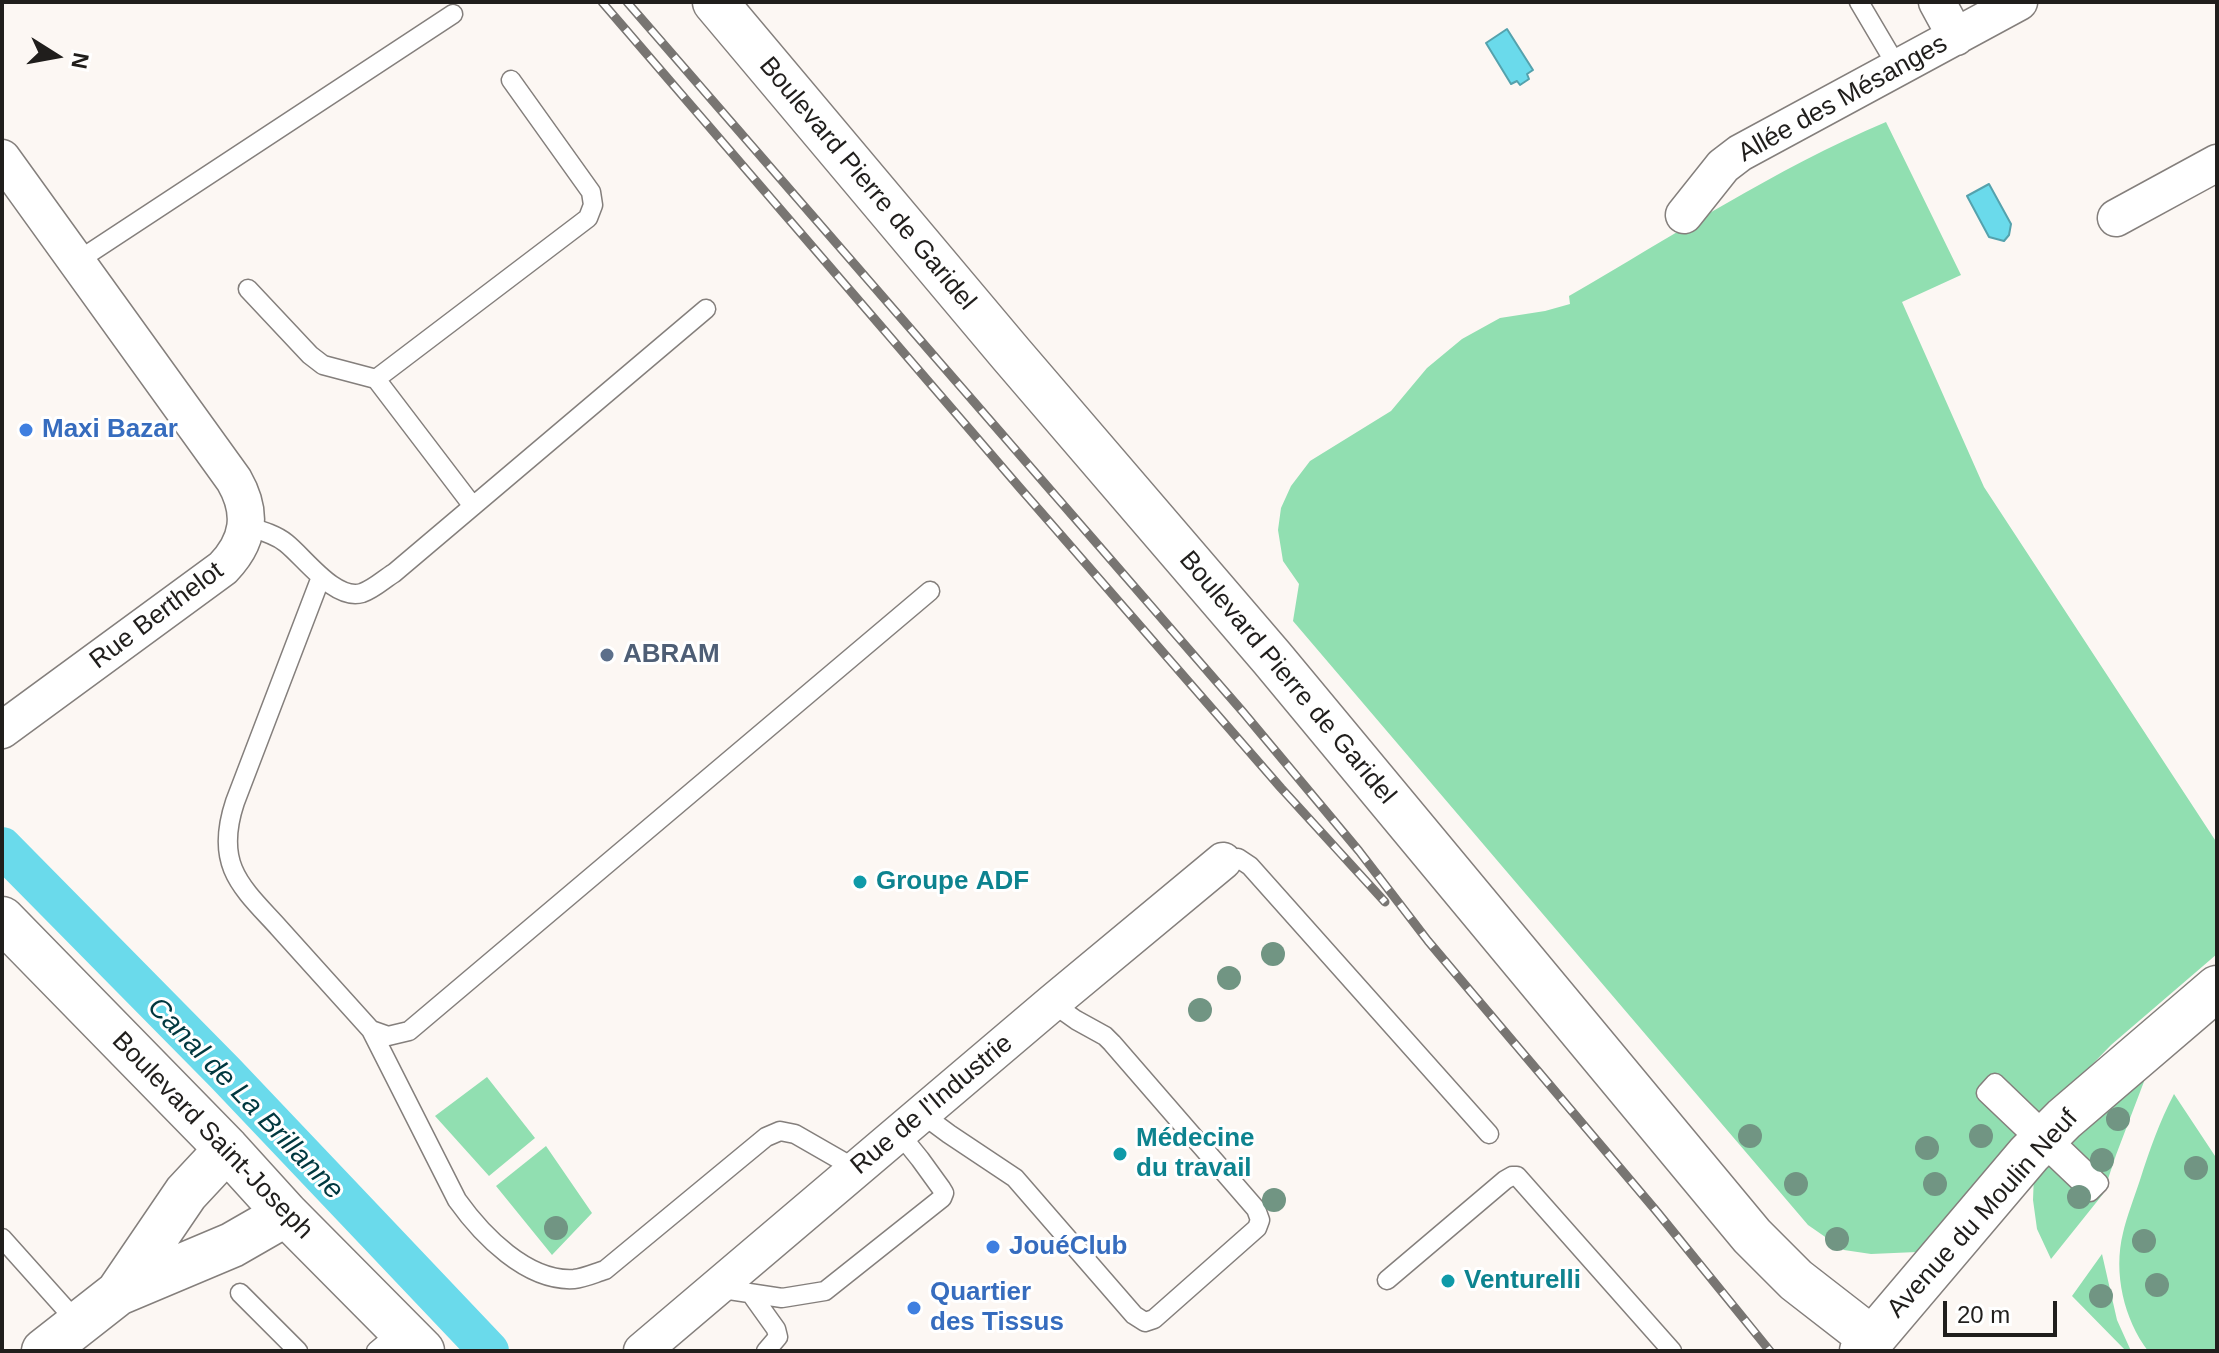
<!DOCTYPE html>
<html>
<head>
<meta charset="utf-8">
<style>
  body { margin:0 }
  #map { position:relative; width:2219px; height:1353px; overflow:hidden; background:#fcf7f3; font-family:Helvetica,sans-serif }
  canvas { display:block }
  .frame { position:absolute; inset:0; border:4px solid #201e1c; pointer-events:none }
  .north { position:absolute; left:16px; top:16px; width:80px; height:80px; -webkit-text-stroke:6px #fff; paint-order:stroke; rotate:101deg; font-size:22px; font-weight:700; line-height:32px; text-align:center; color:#201e1c }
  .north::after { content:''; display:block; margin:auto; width:28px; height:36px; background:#201e1c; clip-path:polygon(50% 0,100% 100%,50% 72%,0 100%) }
  .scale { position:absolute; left:1943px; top:1301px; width:114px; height:36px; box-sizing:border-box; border:4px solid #201e1c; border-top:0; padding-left:10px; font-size:24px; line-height:28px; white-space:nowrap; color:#201e1c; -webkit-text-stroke:6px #fff; paint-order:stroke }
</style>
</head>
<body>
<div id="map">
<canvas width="2219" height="1353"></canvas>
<div class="frame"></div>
<div class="north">N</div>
<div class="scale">20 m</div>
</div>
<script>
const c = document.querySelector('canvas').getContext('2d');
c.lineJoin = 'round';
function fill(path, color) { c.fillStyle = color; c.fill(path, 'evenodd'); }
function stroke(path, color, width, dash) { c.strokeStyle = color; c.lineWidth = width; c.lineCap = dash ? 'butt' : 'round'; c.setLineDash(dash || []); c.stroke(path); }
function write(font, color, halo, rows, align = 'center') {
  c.font = font + ' Helvetica,sans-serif'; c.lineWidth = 6; c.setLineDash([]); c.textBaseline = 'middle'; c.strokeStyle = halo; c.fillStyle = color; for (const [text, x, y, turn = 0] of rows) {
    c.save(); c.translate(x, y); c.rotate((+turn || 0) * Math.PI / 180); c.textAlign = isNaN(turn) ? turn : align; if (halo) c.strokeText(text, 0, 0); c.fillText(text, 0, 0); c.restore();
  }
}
fill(new Path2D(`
  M1886,122L1961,275L1902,302L1984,487L2217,843V954L2111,1045L1992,1168L1917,1252L1871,1254L1844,1250L1808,1225L1293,621L1299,584L1283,561L1278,530L1281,508L1291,486L1310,461L1391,411L1427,368L1462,339L1500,318L1545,311L1570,304L1569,296C1673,236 1775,169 1886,122Z
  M2153,1058L2116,1155L2103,1194L2051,1259L2037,1229L2033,1200L2034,1174Z
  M487,1077L535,1138L489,1176L435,1116Z
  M2174,1094L2217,1159V1351H2148C2124,1319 2113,1273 2123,1233C2127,1216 2134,1198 2140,1180C2150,1149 2159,1123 2174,1094Z
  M546,1146L592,1213L552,1255L496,1186Z
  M2102,1254L2117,1320L2131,1351H2126L2072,1296Z`), '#91dfb1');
const water = new Path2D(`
  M1507,29L1533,70L1527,74L1529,79L1520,85L1517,81L1511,84L1486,43Z
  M1989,184L2011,224L2009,235L2004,241L1989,237L1967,196Z`);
fill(water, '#6adaeb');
stroke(water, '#54a2ad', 2);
stroke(new Path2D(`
  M2,847L225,1073L489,1351`), '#6adaeb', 40);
const service = new Path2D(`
  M1859,2L1898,68
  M76,262L453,14
  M248,289L310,355L323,365L376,379L472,505
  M376,379L588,218L593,205L591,192L511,80
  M246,526C259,530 275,534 286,543C305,558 335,601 362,593C374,589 384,579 394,573L706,309
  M321,577L235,802C228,823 224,847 233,869C242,891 263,910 279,928C310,962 340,996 371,1030L388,1036L409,1031L930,591
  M1223,861L1238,858L1250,866L1489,1134
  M371,1030L457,1200C482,1235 527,1282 574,1279C585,1278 595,1273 605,1270L766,1137L780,1131L795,1134L856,1169
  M1995,1083L2099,1183L2090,1192L1986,1093Z
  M922,1114L949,1134L1015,1178L1134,1315L1145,1322L1154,1319L1257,1228L1260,1220L1256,1209L1112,1043L1105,1036L1076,1020L1052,1003
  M2,1238L79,1324
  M1387,1280L1505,1180L1512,1176H1517L1672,1351
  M716,1288L782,1298L825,1291L942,1198L944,1193L941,1188L920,1159L899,1133
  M240,1293L298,1351
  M751,1294L776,1329L778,1337L766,1351
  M376,1351L401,1330`);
const minor = new Path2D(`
  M1937,2L1956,37
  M2,158L234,480C253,513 249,541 223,568L2,730
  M1684,215L1723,166L1740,153L2019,2
  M2116,218L2217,163
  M642,1351L1052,1003L1223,861`);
const tertiary = new Path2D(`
  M715,2L1011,354L1272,658L1752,1236L1796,1280L1872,1339
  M2,919L227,1149L286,1214L422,1351
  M118,1293L186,1193L227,1149
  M44,1351L118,1293L232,1245L286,1214
  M1862,1351L2029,1154L2064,1119L2217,988`);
stroke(service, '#847f7c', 21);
stroke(minor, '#847f7c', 39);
stroke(tertiary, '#847f7c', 47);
stroke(service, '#fff', 18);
stroke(minor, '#fff', 36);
stroke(tertiary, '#fff', 44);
const rail = new Path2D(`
  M602,2L1020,488L1281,788L1385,902
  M627,2L1243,712L1359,851L1428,941L1658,1213L1770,1351`);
stroke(rail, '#787572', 9);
stroke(rail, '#fff', 6, [18]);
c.fillStyle = '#719583';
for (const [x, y] of [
  [1273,954],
  [1229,978],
  [1200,1010],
  [2118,1119],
  [1750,1136],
  [1981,1136],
  [1927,1148],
  [2102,1160],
  [2196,1168],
  [1796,1184],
  [1935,1184],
  [2079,1197],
  [1274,1200],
  [556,1228],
  [1837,1239],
  [2144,1241],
  [2157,1285],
  [2101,1296]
]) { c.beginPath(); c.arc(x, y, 12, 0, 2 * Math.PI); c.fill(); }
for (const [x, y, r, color] of [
  [26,430,8,"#3f7fe0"],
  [607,655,8,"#5c6f8a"],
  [860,882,8,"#0f9aa8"],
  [1120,1154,8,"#0f9aa8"],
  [993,1247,8,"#3f7fe0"],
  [1448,1281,8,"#0f9aa8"],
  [914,1308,8,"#3f7fe0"]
]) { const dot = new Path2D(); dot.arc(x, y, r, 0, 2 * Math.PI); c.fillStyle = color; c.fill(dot); stroke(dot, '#fff', 3); }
write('26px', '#201e1c', '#fff', [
  ["Allée des Mésanges",1843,99,-29],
  ["Boulevard Pierre de Garidel",867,184,50],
  ["Rue Berthelot",157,616,-37],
  ["Boulevard Pierre de Garidel",1287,678,50],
  ["Rue de l'Industrie",932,1105,-40],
  ["Boulevard Saint-Joseph",212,1136,46],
  ["Avenue du Moulin Neuf",1983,1214,-48]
]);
write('bold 26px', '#366cbe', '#fff', [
  ["Maxi Bazar",42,430],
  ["JouéClub",1009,1247],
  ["Quartier",930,1293],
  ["des Tissus",930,1323]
], 'left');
write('bold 26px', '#4e5e75', '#fff', [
  ["ABRAM",623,655]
], 'left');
write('bold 26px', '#0d838f', '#fff', [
  ["Groupe ADF",876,882],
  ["Médecine",1136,1139],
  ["du travail",1136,1169],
  ["Venturelli",1464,1281]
], 'left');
write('italic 28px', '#00383f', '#fff', [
  ["Canal de La Brillanne",245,1099,46]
]);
</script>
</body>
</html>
